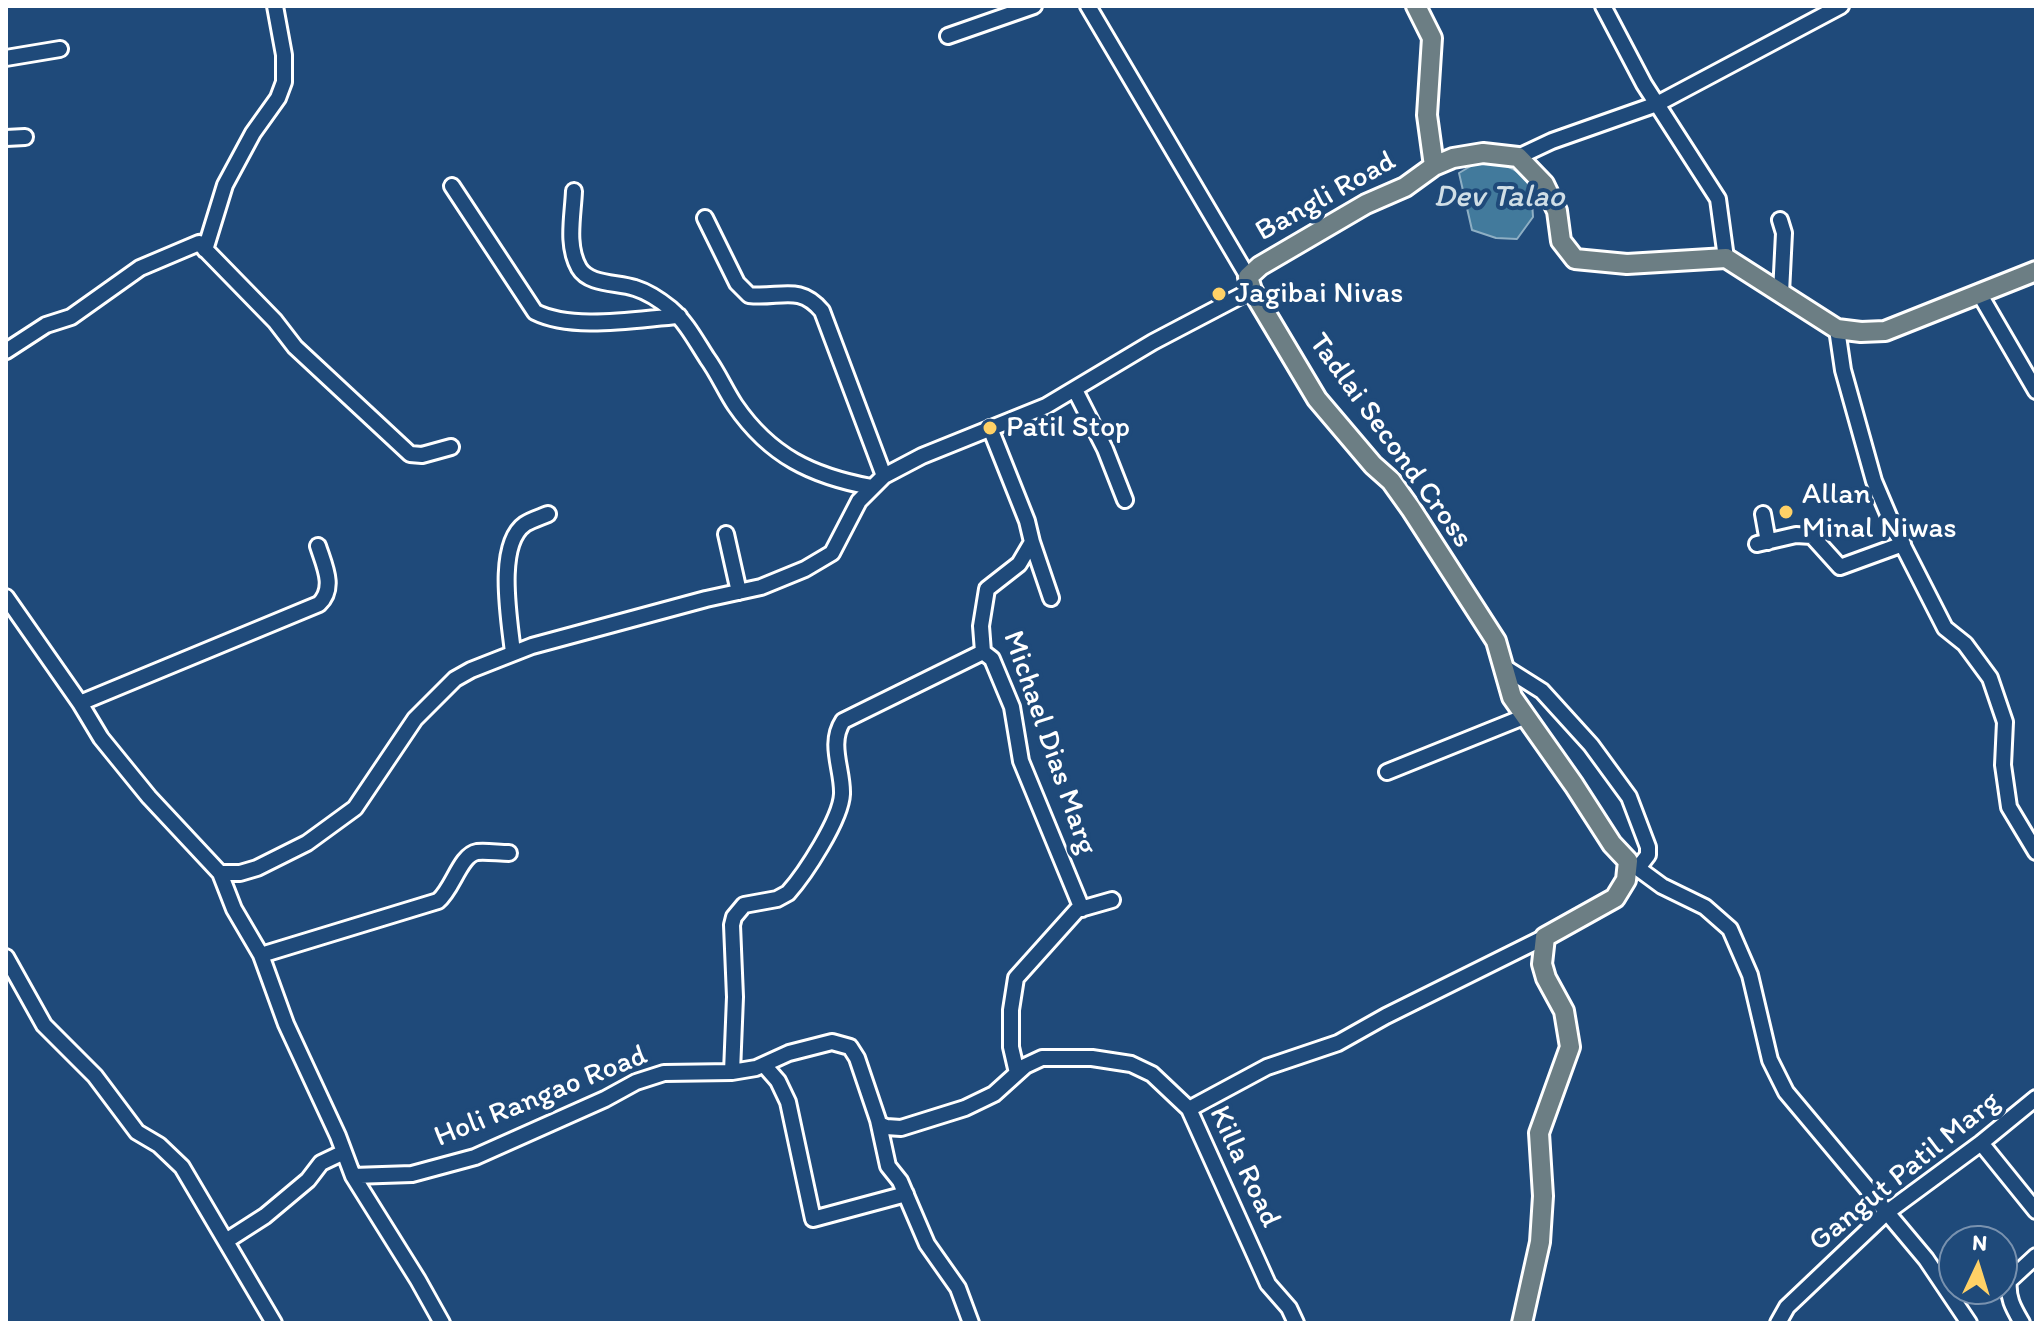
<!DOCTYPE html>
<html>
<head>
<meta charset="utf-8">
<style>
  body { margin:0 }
  #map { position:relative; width:2042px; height:1329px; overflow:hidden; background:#1f4a7a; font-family:Itim,sans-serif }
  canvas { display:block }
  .frame { position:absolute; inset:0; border:8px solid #fff; pointer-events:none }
  .north { position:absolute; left:1938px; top:1225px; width:80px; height:80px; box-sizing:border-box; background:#1f4a7a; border:2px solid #7992af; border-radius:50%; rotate:4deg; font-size:22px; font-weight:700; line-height:32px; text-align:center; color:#fff }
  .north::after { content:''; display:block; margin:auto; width:28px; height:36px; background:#ffd166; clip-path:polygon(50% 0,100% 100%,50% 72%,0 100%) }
</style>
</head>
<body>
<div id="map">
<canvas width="2042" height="1329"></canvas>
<div class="frame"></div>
<div class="north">N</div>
</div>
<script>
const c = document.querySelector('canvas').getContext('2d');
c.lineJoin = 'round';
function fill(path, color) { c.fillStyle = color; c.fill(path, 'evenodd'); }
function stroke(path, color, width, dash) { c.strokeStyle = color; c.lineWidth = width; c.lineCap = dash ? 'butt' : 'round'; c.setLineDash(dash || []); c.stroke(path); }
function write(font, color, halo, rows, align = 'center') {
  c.font = font + ' Itim,sans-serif'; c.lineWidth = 8; c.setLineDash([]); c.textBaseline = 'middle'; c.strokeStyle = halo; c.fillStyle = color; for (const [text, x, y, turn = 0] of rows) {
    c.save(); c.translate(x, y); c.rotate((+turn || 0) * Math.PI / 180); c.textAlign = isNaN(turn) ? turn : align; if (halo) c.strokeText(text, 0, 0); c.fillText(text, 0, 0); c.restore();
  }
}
const water = new Path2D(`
  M1494,162C1530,172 1531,183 1533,217L1517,239L1496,238L1472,230L1459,173L1476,163Z`);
fill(water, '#427a9c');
stroke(water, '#8eafc4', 2);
const minor = new Path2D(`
  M1088,6L1248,277
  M1603,6L1644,84L1718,199L1726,258
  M948,36L1034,6
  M6,58L60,49
  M6,138L25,137
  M1518,157L1552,141L1657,104L1841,6
  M452,186L535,312C573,331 636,319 679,316
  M574,191C573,216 566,245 579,268C589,285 617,282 635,288C648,292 660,300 671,309C686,322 696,341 707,358C718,373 725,390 735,405C770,456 812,476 871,487
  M705,218L737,283L749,295C779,299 799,283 822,311L884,476
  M1780,220L1784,233L1781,293
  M205,250L225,185L253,133L278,98L284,82V55L275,6
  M1979,293L2036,391
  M1837,329L1843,370L1874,481L1894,528L1945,628L1965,644L1990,678L2005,722L2003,765L2009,807L2036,852
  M6,351L46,325L71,317L140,268L199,243L275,321L295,347L410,454L422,455L451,447
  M1075,390L1105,449L1125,500
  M990,428L1027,521L1032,542L1019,564L987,589L981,626L983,652L992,659L1012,707L1021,761L1082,909
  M1763,514L1768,542
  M726,534L739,592
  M1032,542L1051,598
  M1757,544L1796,535L1812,536L1840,567L1903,544
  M6,597L80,703L101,738L149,797L220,873H240L257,868L307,843L355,808L415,719L455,679L471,670L532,646L706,599L761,587L805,569L832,553L859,501L884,476L922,456L1046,406L1153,342L1252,290
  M513,653C510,622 495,545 525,524C531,520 541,517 548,514
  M1504,667L1542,691L1591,745L1629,797L1648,847V855L1638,868
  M80,703L319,604C336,588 324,565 318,546
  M1387,772L1526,716
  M1628,861L1662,886L1705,907L1730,929L1750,975L1770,1060L1786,1092L1926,1259L1969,1323
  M220,873L234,909L261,955L286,1024L338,1136L353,1176L418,1280L442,1323
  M261,955L438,901C453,889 460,855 477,852C487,851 499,853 509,853
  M6,957L44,1025L95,1076L137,1132L159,1145L182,1167L274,1323
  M764,1065L778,1081L788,1102L813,1219L906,1194
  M732,1072L735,997L732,925L734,917L744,905L777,899L788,893C805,874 841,819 842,794C843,770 828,744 843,721L983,652
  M1017,1073L1011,1047V1010L1016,978L1077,910L1112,900
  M1189,1109L1267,1067L1338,1043L1386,1016L1545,937
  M879,1124L886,1127L901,1128L965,1108L994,1094L1025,1066L1042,1058H1092L1131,1064L1152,1074L1189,1109L1268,1284L1289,1308L1296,1323
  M1981,1143L2036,1211
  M353,1176L412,1174L475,1157L605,1099L636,1082L664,1073L732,1072L756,1068L789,1053L832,1042L850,1047L857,1058L878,1120L888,1166L900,1181L927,1244L958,1288L971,1323
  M226,1241L265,1216L308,1180L321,1163L344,1152
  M1778,1323L1787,1307L1886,1213L1981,1143L2036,1098
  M2022,1323C2014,1309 2007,1298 2009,1281L2036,1256`);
const major = new Path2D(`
  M1416,6L1432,38L1427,115L1434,166
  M1522,1323L1540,1242L1543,1196L1539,1133L1570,1047L1564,1011L1546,978L1542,964L1545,937L1615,898L1626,880L1628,861L1612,844L1574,785L1512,697L1496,641L1411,509L1391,481L1373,465L1317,399L1252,290L1248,277L1260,266L1366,204L1405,187L1434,166L1453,158L1483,153L1518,157L1544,184L1557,211L1561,241L1575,259L1627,264L1726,258L1837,329L1861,332L1885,331L2036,271`);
stroke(minor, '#fff', 20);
stroke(major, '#fff', 24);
stroke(minor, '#1f4a7a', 14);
stroke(major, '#6c7e84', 18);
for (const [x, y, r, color] of [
  [1219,294,8,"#ffd166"],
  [990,428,8,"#ffd166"],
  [1786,512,8,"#ffd166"]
]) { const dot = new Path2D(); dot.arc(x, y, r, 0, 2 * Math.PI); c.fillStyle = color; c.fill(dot); stroke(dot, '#1f4a7a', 3); }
write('30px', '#fff', '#1f4a7a', [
  ["Bangli Road",1326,197,-29],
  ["Tadlai Second Cross",1390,441,54],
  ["Michael Dias Marg",1049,743,71],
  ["Holi Rangao Road",541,1097,-22],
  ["Killa Road",1244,1167,65],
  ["Gangut Patil Marg",1905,1172,-39]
]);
write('30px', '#fff', '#1f4a7a', [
  ["Jagibai Nivas",1235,294],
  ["Patil Stop",1006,428],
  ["Allan",1802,495],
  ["Minal Niwas",1802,529]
], 'left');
write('italic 32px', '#d0dee6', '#1f4a7a', [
  ["Dev Talao",1499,198]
]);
</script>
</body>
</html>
